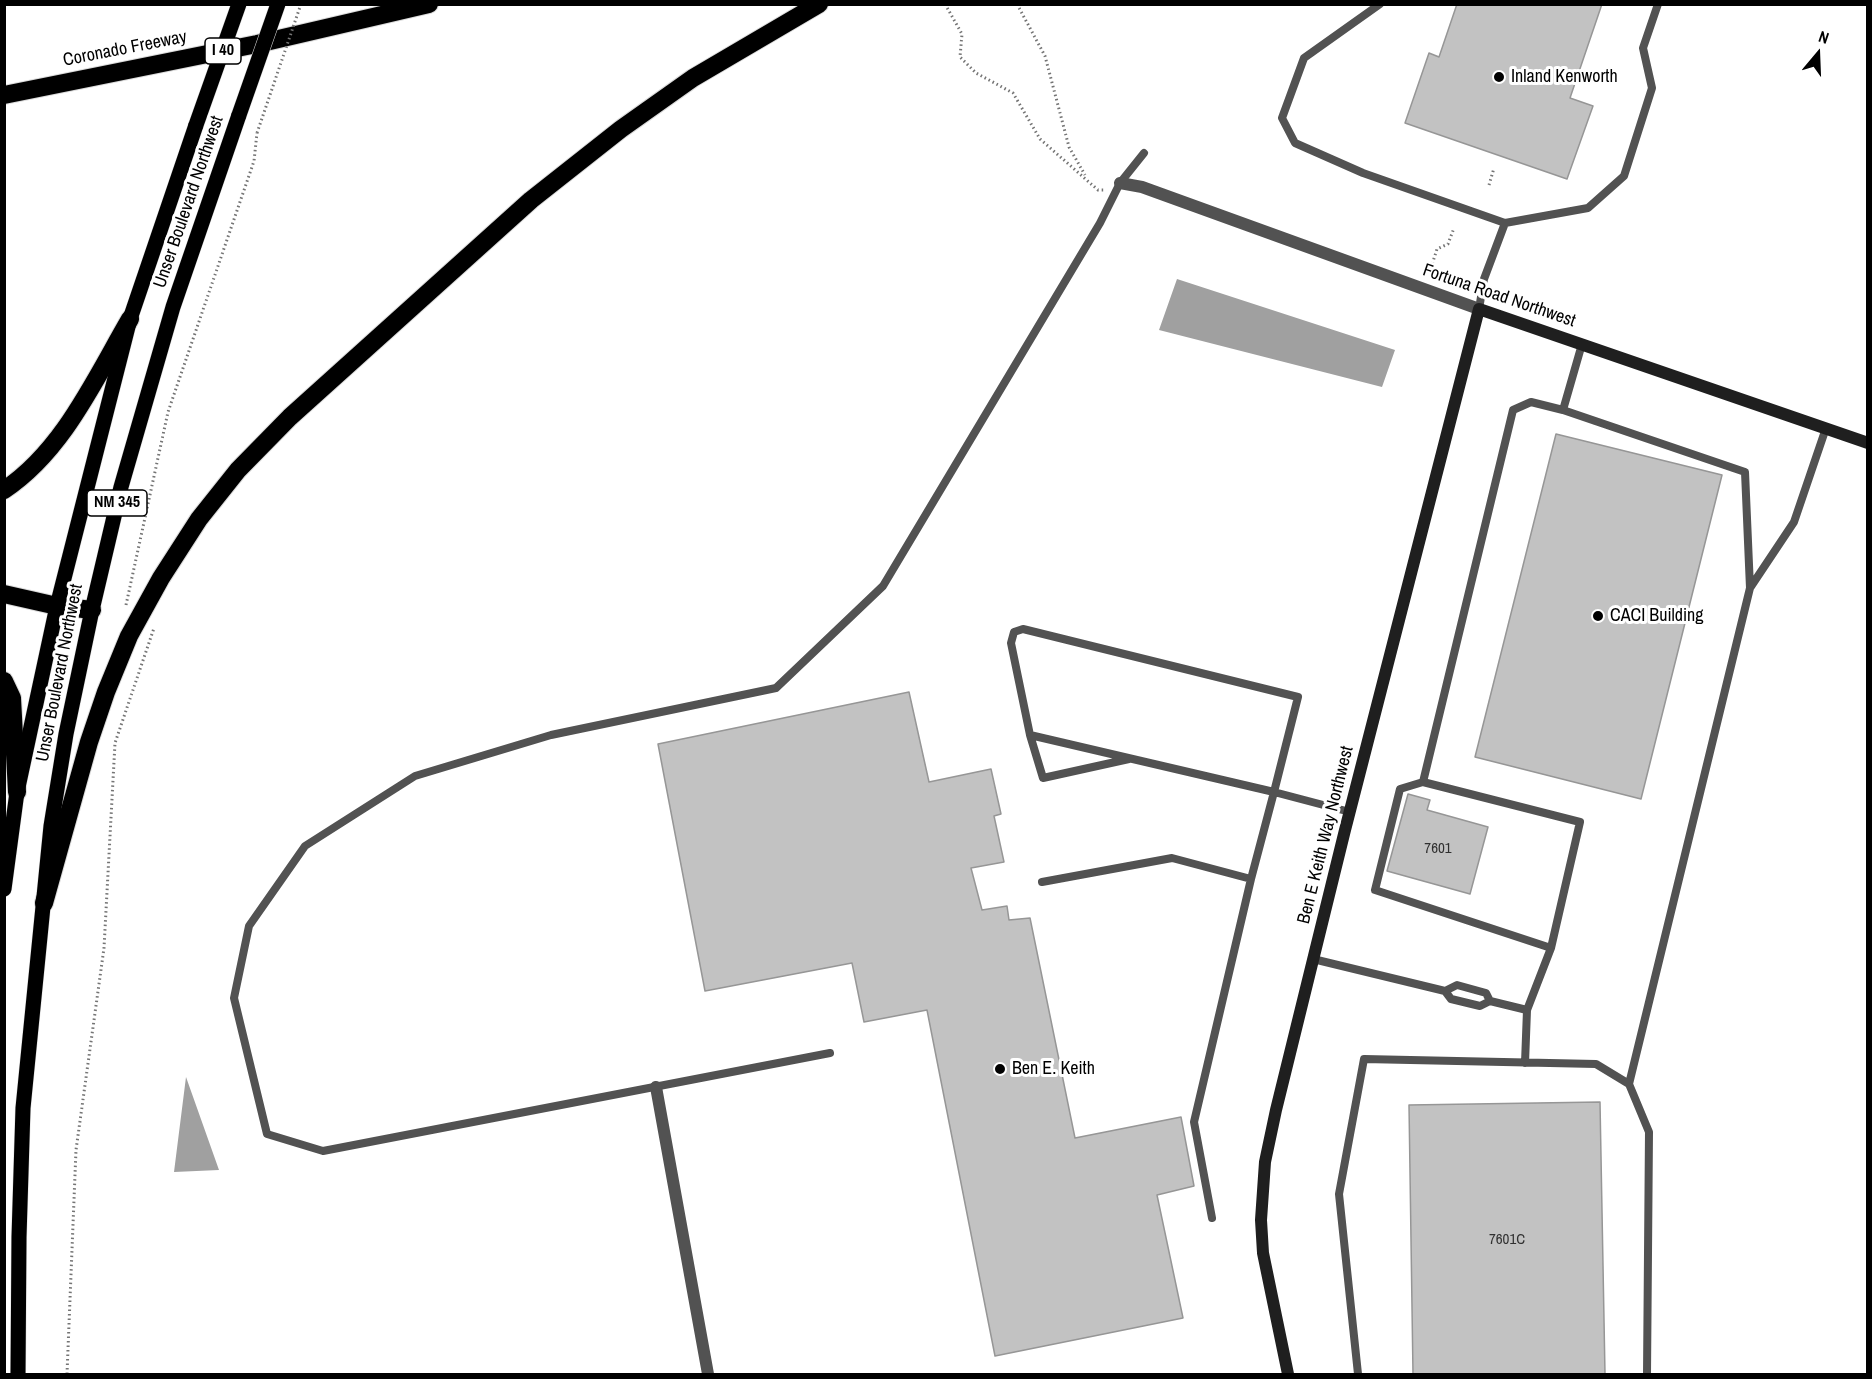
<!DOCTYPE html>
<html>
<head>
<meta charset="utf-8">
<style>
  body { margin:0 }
  #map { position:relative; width:1872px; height:1379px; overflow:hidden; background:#fff; font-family:"Archivo Narrow",sans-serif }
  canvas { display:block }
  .frame { position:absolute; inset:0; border:6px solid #000; pointer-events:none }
  .north { position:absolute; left:1788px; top:24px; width:60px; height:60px; -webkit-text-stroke:4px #fff; paint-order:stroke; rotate:19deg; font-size:16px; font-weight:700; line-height:24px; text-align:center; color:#000 }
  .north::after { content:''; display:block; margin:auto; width:21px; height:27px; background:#000; clip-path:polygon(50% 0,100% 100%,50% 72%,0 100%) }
</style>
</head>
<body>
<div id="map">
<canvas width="1872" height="1379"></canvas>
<div class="frame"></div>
<div class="north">N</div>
</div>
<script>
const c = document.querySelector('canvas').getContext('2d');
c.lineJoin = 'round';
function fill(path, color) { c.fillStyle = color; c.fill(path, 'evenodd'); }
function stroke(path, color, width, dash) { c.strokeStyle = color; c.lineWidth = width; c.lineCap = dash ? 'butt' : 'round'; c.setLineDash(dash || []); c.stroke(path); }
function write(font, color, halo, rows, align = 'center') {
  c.font = font + ' "Archivo Narrow",sans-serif'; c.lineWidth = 6; c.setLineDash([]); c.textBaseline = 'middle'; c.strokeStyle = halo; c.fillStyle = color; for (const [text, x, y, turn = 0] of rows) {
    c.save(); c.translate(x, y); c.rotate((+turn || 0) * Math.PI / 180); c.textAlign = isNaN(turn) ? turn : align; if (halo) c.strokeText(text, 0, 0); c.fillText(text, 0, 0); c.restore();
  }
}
fill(new Path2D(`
  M1177,279L1395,350L1382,387L1159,330Z
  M186,1077L219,1170L174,1172Z`), '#a0a0a0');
const building = new Path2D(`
  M1457,4H1602L1570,98L1593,106L1567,179L1405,123L1429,53L1439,57Z
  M1556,434L1722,475L1641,799L1475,757Z
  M909,692L929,782L991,769L1001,814L994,816L1004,862L971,868L982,910L1007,906L1009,920L1030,918L1075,1138L1181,1117L1194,1186L1157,1195L1183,1318L995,1356L927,1010L864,1022L852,963L705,991L658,744Z
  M1408,794L1430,800L1427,810L1488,827L1470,894L1387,871Z
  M1600,1102L1605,1374H1413L1409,1105Z`);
fill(building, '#c2c2c2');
stroke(building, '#969696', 1.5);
const primary = new Path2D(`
  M4,889L17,792L57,606L130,319L196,125
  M18,1374L19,1237L23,1108L51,826L66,734L92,610L121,487L173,307L239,115`);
const highway = new Path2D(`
  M4,95L257,44L429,4
  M4,490C63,451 95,379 130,319
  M4,594L57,606L92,610
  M4,681L12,698L17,792
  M44,903L89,742L106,692L129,636L161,578L199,519L238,470L290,417L531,200L621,129L693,78L819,4`);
stroke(primary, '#dbdbdb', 16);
stroke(highway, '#dbdbdb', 20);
stroke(new Path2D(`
  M945,4L962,34L960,57L976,73L1013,93L1040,139L1098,190H1105
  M1017,4L1045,56L1069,147L1085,175
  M1489,185L1494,168
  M1431,268L1437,249L1448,244L1454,228
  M126,605L168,412L254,161L257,133
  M67,1374L76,1150L104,948L115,743L154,628`), '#747474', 3, [1.5, 3]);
stroke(new Path2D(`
  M1380,4L1304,58L1282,118L1295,143L1363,173L1505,223L1588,208L1624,176L1652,88L1643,48L1658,4
  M1479,309L1484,279L1505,223
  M1563,410L1745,472L1750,588L1794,522L1826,428
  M1023,629L1298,697L1274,792L1030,735L1011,643L1014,632Z
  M1030,735L1043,778L1129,759
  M1423,782L1400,789L1375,890L1551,948
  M1042,882L1172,858L1251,879
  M1313,959L1445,991L1457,985L1486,993L1490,1001
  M1445,991L1451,999L1480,1006L1490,1001L1527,1010L1525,1063
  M1527,1010L1551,948L1580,822L1423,782L1513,410L1531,402L1563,410L1582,344
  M830,1053L323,1151L267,1134L234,998L249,926L305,846L415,776L551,735L776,688L883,586L1100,223L1120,183L1144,153
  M1629,1084L1750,588
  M1212,1218L1194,1122L1251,879L1274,792L1350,812
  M1358,1374L1339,1194L1364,1059L1596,1064L1629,1084L1649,1132L1647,1374`), '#525252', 8);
stroke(new Path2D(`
  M1120,183L1142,187L1479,309
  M656,1087L708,1374`), '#525252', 12);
stroke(new Path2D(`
  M1288,1374L1263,1253L1261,1220L1265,1162L1276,1110L1345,830L1479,309L1868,443`), '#1f1f1f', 12);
stroke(primary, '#000', 15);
stroke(highway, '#000', 18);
const primaryBridge = new Path2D(`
  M239,115L278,4
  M196,125L239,4`);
stroke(primaryBridge, '#dbdbdb', 16, []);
stroke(new Path2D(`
  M257,133L301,4`), '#747474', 3, [1.5, 3]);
stroke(primaryBridge, '#000', 15);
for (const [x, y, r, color] of [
  [1499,77,6,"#000"],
  [1598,616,6,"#000"],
  [1000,1069,6,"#000"]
]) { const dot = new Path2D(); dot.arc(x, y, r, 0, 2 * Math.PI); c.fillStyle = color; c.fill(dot); stroke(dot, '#fff', 2); }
write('15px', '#303030', null, [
  ["7601",1438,849],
  ["7601C",1507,1240]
]);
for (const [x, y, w] of [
  [223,51,36],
  [117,503,60]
]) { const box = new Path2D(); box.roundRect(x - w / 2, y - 13, w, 26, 4.5); c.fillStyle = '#fff'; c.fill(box); stroke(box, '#000', 1.5); }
write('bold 16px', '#000', null, [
  ["I 40",223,51],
  ["NM 345",117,503]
]);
write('18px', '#000', '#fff', [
  ["Coronado Freeway",125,49,-11],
  ["Unser Boulevard Northwest",189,202,-71],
  ["Fortuna Road Northwest",1499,296,19],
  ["Unser Boulevard Northwest",60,673,-79],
  ["Ben E Keith Way Northwest",1326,835,-76]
]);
write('18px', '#000', '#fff', [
  ["Inland Kenworth",1511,77],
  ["CACI Building",1610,616],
  ["Ben E. Keith",1012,1069]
], 'left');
</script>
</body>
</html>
